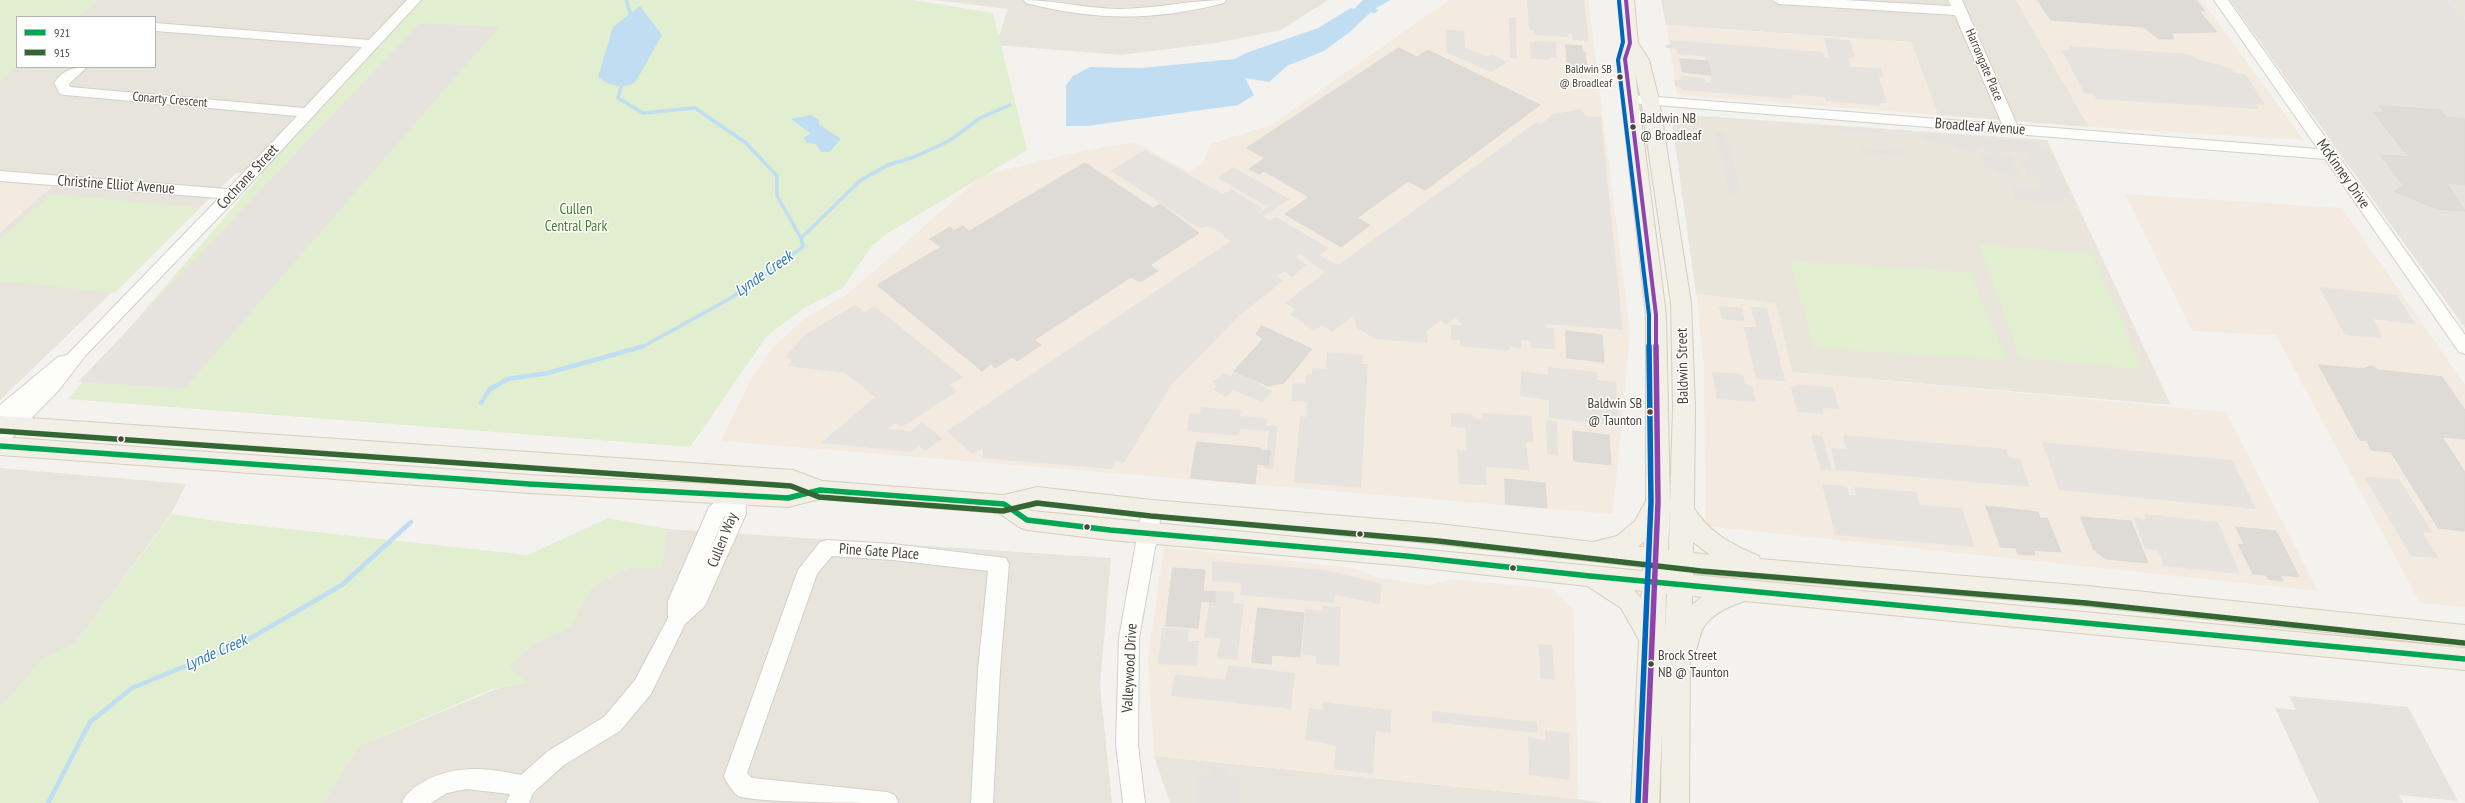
<!DOCTYPE html>
<html>
<head>
<meta charset="utf-8">
<style>
  body { margin:0 }
  #map { position:relative; width:2465px; height:803px; overflow:hidden; background:#f4f2ee; font-family:"PT Sans Narrow",sans-serif }
  canvas { display:block }
  .legend { position:absolute; left:16px; top:16px; width:140px; height:52px; box-sizing:border-box; background:#fff; border:1px solid #b7b4b0; margin:0; padding:5px 7px; list-style:none; font-size:12px; color:#4b4439 }
  .legend li { display:flex; align-items:center; gap:8px; height:20px }
  .legend b { width:20px; border:1px solid #b7b4b0 }
</style>
</head>
<body>
<div id="map">
<canvas width="2465" height="803"></canvas>
<ul class="legend">
<li><b style="height:5px;background:#00a651"></b>921</li>
<li><b style="height:5px;background:#363"></b>915</li>
</ul>
</div>
<script>
const c = document.querySelector('canvas').getContext('2d');
c.lineJoin = 'round';
function fill(path, color) { c.fillStyle = color; c.fill(path, 'evenodd'); }
function stroke(path, color, width, dash) { c.strokeStyle = color; c.lineWidth = width; c.lineCap = dash ? 'butt' : 'round'; c.setLineDash(dash || []); c.stroke(path); }
function write(font, color, halo, rows, align = 'center') {
  c.font = font + ' "PT Sans Narrow",sans-serif'; c.lineWidth = 3; c.setLineDash([]); c.textBaseline = 'middle'; c.strokeStyle = halo; c.fillStyle = color; for (const [text, x, y, turn = 0] of rows) {
    c.save(); c.translate(x, y); c.rotate((+turn || 0) * Math.PI / 180); c.textAlign = isNaN(turn) ? turn : align; if (halo) c.strokeText(text, 0, 0); c.fillText(text, 0, 0); c.restore();
  }
}
fill(new Path2D(`
  M0,0H422L262,174L236,173L0,400V232L52,186L0,182ZM17,17H155V67H17Z
  M934,0H1328L1281,30L1216,43L1121,55L996,45L1008,9Z
  M1661,0H2016L2089,127L1938,115L1911,42L1666,25Z
  M2448,0H2465V19Z
  M0,468L186,484L171,514L76,642L42,660L0,708Z
  M667,529L1111,558L1100,685L1112,803H323L359,746L499,688L526,683L508,666L536,642L570,628L592,586L630,567L661,568Z
  M1154,756L1578,799L1603,803H1170Z`), '#e7e4dc');
fill(new Path2D(`
  M1449,0H1588L1630,332L1613,514L721,441L752,377L773,347L805,318L849,293L981,176L1068,154L1135,142L1189,172L1203,163L1210,144L1271,125Z
  M2016,0H2201L2304,140L2089,127Z
  M1666,25L1911,42L1938,115L1677,95Z
  M0,182L53,185L0,232Z
  M2125,194L2342,208L2465,385V607L2420,603L2276,335L2192,331Z
  M1696,294L1776,303L1793,372L2226,412L2318,591L1705,526L1704,365Z
  M1164,547L1352,568L1379,578L1429,585L1453,579L1552,589L1574,610L1578,799L1154,756L1148,658Z`), '#f3ebdf');
fill(new Path2D(`
  M2230,0H2448L2465,19V328Z`), '#e6e2de');
fill(new Path2D(`
  M1686,115L2047,140L2171,405L1792,372L1776,303L1696,294L1672,121Z`), '#eae5da');
fill(new Path2D(`
  M0,0H100L79,17H17V67L0,81Z
  M422,0H913L993,13L1027,150L886,234L872,246L843,288L804,308L767,336L690,447L68,399L262,174Z
  M51,194L200,208L115,293L0,281V239Z
  M1979,244L2092,254L2143,369L2020,358Z
  M1790,261L1970,272L2006,360L1814,348Z
  M172,514L224,522L528,555L608,518L667,529L661,568L630,567L592,586L570,628L536,642L508,666L527,683L492,689L359,746L323,803H0V708L42,660L76,642Z`), '#e1eecf');
fill(new Path2D(`
  M1527,0H1584L1589,41L1573,40L1572,34L1568,33V37L1535,35L1534,30H1529Z
  M1509,17H1516L1517,59L1510,58Z
  M420,23L499,27L185,388L78,382Z
  M1446,29L1464,31L1465,48L1486,56L1492,54L1507,62L1491,72L1446,52Z
  M1824,38L1850,40L1855,58H1848L1851,67L1881,68L1884,77H1879L1887,103H1880V106L1826,101L1825,97L1792,95L1793,99L1682,90L1681,87L1675,86L1674,80H1681L1680,76L1705,78L1706,83H1711L1706,57L1678,54L1677,49L1666,48V45H1671L1670,40L1823,52L1824,57L1829,58Z
  M1537,41L1556,42L1557,58L1550,57L1549,60L1531,59L1530,42H1537Z
  M2069,46L2189,54L2200,60L2231,68L2234,73L2245,74L2266,105L2256,104L2259,109L2096,99L2094,94L2084,93L2062,50H2071Z
  M1581,109L1586,116L1601,117L1623,330L1546,324L1547,328H1554L1555,349L1532,348L1530,341L1521,340V349L1510,346L1509,351L1460,346V340H1451V325H1462L1456,318L1446,325L1441,320L1427,331V343L1375,339L1357,328L1353,316L1332,332L1322,325L1314,331L1290,314L1295,310L1285,303L1325,272L1299,254L1296,257L1307,265L1292,277L1285,272L1277,276L1283,281L1240,315L1171,385L1124,463L1114,461L1112,469L982,458L983,448L972,454L947,431L1231,241L1210,226L1199,228L1111,171L1145,150L1223,194L1231,189L1263,209L1258,214L1273,203L1266,206L1218,178L1233,167L1290,199L1264,216L1269,221L1276,217L1329,248L1319,255L1338,265L1537,122L1541,124L1554,114Z
  M1784,123L1881,130L1882,132L1785,125Z
  M1715,131L1725,132L1741,194H1730Z
  M1920,132L2037,141L2040,146L2048,147L2072,198H2063L2066,204L2016,200L2011,186L2038,188L2042,183L2039,177L2028,176L2021,159H2031L2028,152L2000,151L2002,156L2012,157L2020,176L1999,174L1997,170L1986,169L1980,154H1990L1988,151L1979,147L1980,152L1955,150L1953,145L1925,142Z
  M1860,149L1906,151L1907,155L1861,153Z
  M2446,234L2465,236V311L2416,239L2451,241Z
  M2319,287L2397,295L2415,324L2373,319L2383,338L2345,335Z
  M855,305L865,312L874,306L963,377L950,385L957,391L902,427L895,423L888,429L911,431L922,422L943,439L925,451L919,446L912,452L821,443L875,397L845,373L788,366L792,359L785,357L806,334Z
  M1719,306L1742,308L1745,321L1722,319Z
  M1751,307L1767,308L1785,381L1756,379L1744,327H1756Z
  M1327,352L1363,355L1362,364H1368L1361,488L1294,482L1300,416L1306,417L1307,402L1291,401L1293,383L1305,384L1306,374L1312,375V368L1326,369Z
  M1548,367L1597,372V380L1616,382L1619,426L1549,418V400L1520,396L1521,371L1548,375Z
  M1234,370L1272,391L1262,402L1233,390L1226,397L1214,390L1216,385L1212,382L1225,373L1231,376Z
  M1712,372L1743,374L1745,384L1752,385L1756,402L1717,399Z
  M1803,385L1833,387L1839,409L1823,408L1824,414L1797,412L1791,387Z
  M1201,407L1241,410L1240,416L1267,418L1266,425L1278,426L1273,469L1264,468L1269,431L1240,429L1239,436L1187,431L1190,413L1200,414Z
  M1451,413L1472,414L1473,418L1482,419V413L1531,416L1534,442H1526L1529,470L1486,467L1487,485L1459,484L1457,450H1466V428L1451,427Z
  M1546,420L1557,421L1558,456L1547,454Z
  M1811,435L1822,436L1832,470H1821Z
  M1843,435L2006,449L2009,458L2020,459L2030,487L1836,470L1831,448L1846,449Z
  M2042,442L2232,460L2256,509L2059,490Z
  M2364,477L2399,479L2433,533H2423L2439,558L2411,556Z
  M1822,484L1847,486L1849,495H1856L1854,487L1916,492L1920,505L1962,508L1975,547L1835,535Z
  M2144,514L2218,522L2240,574L2164,566L2158,550L2145,549L2133,517L2146,519Z
  M1212,561L1325,570L1382,584L1380,604L1335,595L1334,603L1240,595L1241,583L1212,581Z
  M1211,590L1234,592L1233,603L1244,604L1237,660L1217,658L1220,639L1204,637Z
  M1322,606L1341,607L1339,666L1316,664V656L1302,655L1305,609L1322,611Z
  M1162,628L1189,629L1188,641H1199L1197,666L1158,664Z
  M1538,644L1552,645L1555,680L1541,679Z
  M1228,665L1295,673L1291,709L1171,696L1175,674L1225,680Z
  M2289,696L2408,707L2458,801L2399,795L2403,803H2319L2275,708L2296,710Z
  M1323,702L1392,710L1390,733L1376,731L1373,774L1334,769L1336,745L1305,740L1309,708L1322,710Z
  M1432,711L1537,722V733L1432,722Z
  M1545,730L1569,733L1570,780L1529,775L1528,737L1545,740Z
  M1212,766L1227,767V776H1241L1240,803H1196L1197,773L1212,774Z`), '#e6e3df');
fill(new Path2D(`
  M1363,0H1390L1375,9L1379,10L1375,13L1371,12L1351,31L1324,51L1287,66L1269,82L1245,78L1254,95L1238,105L1087,126H1066V85L1073,76L1090,67L1141,68L1235,59L1246,53L1318,28L1351,8L1354,9Z
  M640,6L662,35L636,81C624,91 608,85 598,77L613,27Z
  M811,115L819,120L818,124L841,139L829,152H821L816,144L807,143L804,138L810,133L791,119Z`), '#c0ddf1');
stroke(new Path2D(`
  M626,0L631,16
  M623,81L618,98L643,113L695,108L745,142L777,176V196L801,238L803,247L731,298L642,347
  M801,238L861,180L888,165L914,157L949,141L980,118L1010,105`), '#c0ddf1', 3.5);
stroke(new Path2D(`
  M481,403L490,389L508,379L548,373L644,346
  M48,803L90,722L132,688L242,643L342,585L411,522`), '#c0ddf1', 4.5);
const building = new Path2D(`
  M2038,0H2196L2205,11H2199L2217,32L2171,33L2174,39H2159L2143,27L2051,20Z
  M1566,45L1582,46V52H1585L1587,69L1568,68Z
  M1399,48L1417,57L1428,50L1540,105L1425,190L1408,181L1357,218L1370,225L1341,247L1285,214L1309,197L1264,171L1259,174L1249,169L1265,158L1247,148Z
  M1680,59L1708,61L1711,75L1683,72Z
  M2380,106L2440,110L2447,117L2465,119V185L2447,183L2465,211L2436,209L2395,191L2404,186L2381,155L2409,157L2373,112H2385Z
  M1085,163L1153,208L1160,204L1199,233L1150,265L1158,271L1140,282L1131,277L1034,340L1041,345L1017,361L1012,357L995,368L991,364L982,371L877,285L941,247L930,239L950,227L954,231L963,226L969,231Z
  M1262,326L1312,349L1284,383L1268,386L1234,371L1263,339L1256,334Z
  M1566,331L1602,335L1604,362L1567,358Z
  M2319,365L2363,369L2372,366L2379,370L2442,377L2465,410V439L2442,437L2465,472V531L2438,528L2391,452L2371,450L2367,441L2360,440Z
  M1573,431L1609,435L1611,465L1574,461Z
  M1197,442L1260,448V450L1270,451L1268,465L1257,464L1255,484L1191,478Z
  M1505,479L1545,483L1547,508L1506,504Z
  M1986,506L2038,512L2040,518H2047L2061,552L2033,550L2035,555L2018,554L2016,548L2001,547Z
  M2081,517L2131,521L2148,563L2106,559L2094,550Z
  M2236,527L2276,531L2299,577L2280,575L2283,581L2268,579L2266,575L2253,574L2238,544L2244,545Z
  M1173,568L1205,570L1203,591L1215,592V602L1201,601L1198,628L1166,626Z
  M1258,608L1304,613L1300,657L1272,655L1271,664L1252,662Z`);
fill(building, '#dedbd6');
stroke(building, '#dcd9d4', 1);
const minor = new Path2D(`
  M407,0H421L237,198L85,356L59,390L7,443L0,445V427L9,417L0,422V405L58,357L67,355L219,198L0,181V171L228,189L297,116L65,95L60,94L54,83C63,70 73,67 87,67L69,84L70,87L304,108L362,47L155,31V23L369,40Z
  M1024,0C1056,0 1087,9 1119,9C1155,9 1190,0 1226,0L1224,3C1152,21 1098,21 1026,3Z
  M1772,0H1844L1951,6L1948,0H1962L2017,125L2318,149L2214,0H2228L2465,335V354L2459,352L2325,159L1631,103L1624,99L1631,95L2002,124L1955,15L1779,4Z
  M735,487L742,490L745,495L746,514L707,601L704,607L685,624L651,694L620,731L564,765L533,793L529,803H506L510,794L466,789L447,793L431,803H402C406,793 414,787 423,782C456,764 486,768 521,775L548,751L604,717L635,680L668,618V601L709,507L728,490ZM726,515L706,559L724,517Z
  M1152,501L1159,504L1162,509L1139,638L1138,745L1145,803H1123L1116,745L1119,638L1142,509L1145,504Z
  M827,540L893,544L1006,558L1009,564L1000,670L993,803H971L978,670L988,571L893,560L832,556L817,574L747,773L752,778L887,792L895,795L898,803C870,803 757,803 738,796C732,791 727,783 724,776L798,570L820,542Z`);
const major = new Path2D(`
  M1618,0H1634L1638,43L1649,60L1659,100L1691,303L1695,407L1694,508C1709,533 1733,545 1759,556L1760,559L2087,586L2465,625V647L2087,606L1693,573V575L2465,648V670L1745,601C1730,606 1715,612 1705,625C1698,633 1699,653 1690,658L1689,803H1661L1662,730L1659,803H1631L1639,640L1621,608L1587,586L1406,566L1110,540L1027,530L1019,527L999,513L820,499L788,507L529,493L0,455V437L529,475L791,488L0,432V416L793,470L822,481L1004,495L1037,487L1152,500L1439,524L1593,542L1617,536L1635,521L1646,501V315L1617,59L1622,43ZM1635,72L1641,100L1671,303L1673,407L1670,505V506L1666,315ZM1037,505L1152,518L1439,544L1643,567V571L1032,511L1027,508ZM1670,508V509L1669,550H1668ZM1644,541V547H1638ZM1693,542L1710,555L1693,553ZM1634,590L1642,591L1641,598ZM1666,594H1667L1665,633ZM1692,596L1702,597L1692,605Z`);
stroke(minor, '#d2d0cb', 2);
stroke(major, '#d6cebb', 2);
fill(minor, '#fdfdfc');
fill(major, '#f2efe6');
stroke(new Path2D(`
  M0,446L529,484L788,498L820,490L1004,504L1027,520L1110,530L1406,556L1590,576L2465,659`), '#00a651', 5.5);
stroke(new Path2D(`
  M0,431L791,486L819,497L1003,511L1037,503L1151,516L1438,541L1701,571L2086,603L2464,643`), '#363', 5.5);
stroke(new Path2D(`
  M1626,0L1630,43L1625,59L1656,315V347`), '#8e44ad', 4);
stroke(new Path2D(`
  M1645,803L1658,502L1656,346`), '#8e44ad', 5.5);
stroke(new Path2D(`
  M1619,1L1623,42L1618,60L1649,315V347`), '#0065bd', 4);
stroke(new Path2D(`
  M1638,803L1651,502L1649,346`), '#0065bd', 5.5);
for (const [x, y, r, color] of [
  [1620,77,3.5,"#4b4439"],
  [1633,127,3.5,"#4b4439"],
  [1650,412,3.5,"#4b4439"],
  [121,439,3.5,"#4b4439"],
  [1087,527,3.5,"#4b4439"],
  [1360,534,3.5,"#4b4439"],
  [1513,568,3.5,"#4b4439"],
  [1651,664,3.5,"#4b4439"]
]) { const dot = new Path2D(); dot.arc(x, y, r, 0, 2 * Math.PI); c.fillStyle = color; c.fill(dot); stroke(dot, '#fff', 1.5); }
write('12px', '#4b4439', '#fff', [
  ["Baldwin SB",1612,70],
  ["@ Broadleaf",1612,84]
], 'right');
write('13px', '#4b4439', '#fff', [
  ["Harrongate Place",1984,65,67],
  ["Conarty Crescent",170,100,5]
]);
write('14px', '#4b4439', '#fff', [
  ["Baldwin NB",1640,119],
  ["@ Broadleaf",1640,136],
  ["Baldwin SB",1642,404,"right"],
  ["@ Taunton",1642,421,"right"],
  ["Brock Street",1658,656],
  ["NB @ Taunton",1658,673]
], 'left');
write('15px', '#4b4439', '#fff', [
  ["Broadleaf Avenue",1980,127,4],
  ["McKinney Drive",2343,174,55],
  ["Cochrane Street",248,177,-47],
  ["Christine Elliot Avenue",116,185,4],
  ["Baldwin Street",1683,366,-91],
  ["Cullen Way",723,540,-68],
  ["Pine Gate Place",879,552,4],
  ["Valleywood Drive",1130,668,-87]
]);
write('15px', '#4a7f2a', '#fff', [
  ["Cullen",576,210],
  ["Central Park",576,227]
]);
write('italic 16px', '#2e7ab2', '#fff', [
  ["Lynde Creek",764,274,-35],
  ["Lynde Creek",216,653,-24]
]);
</script>
</body>
</html>
